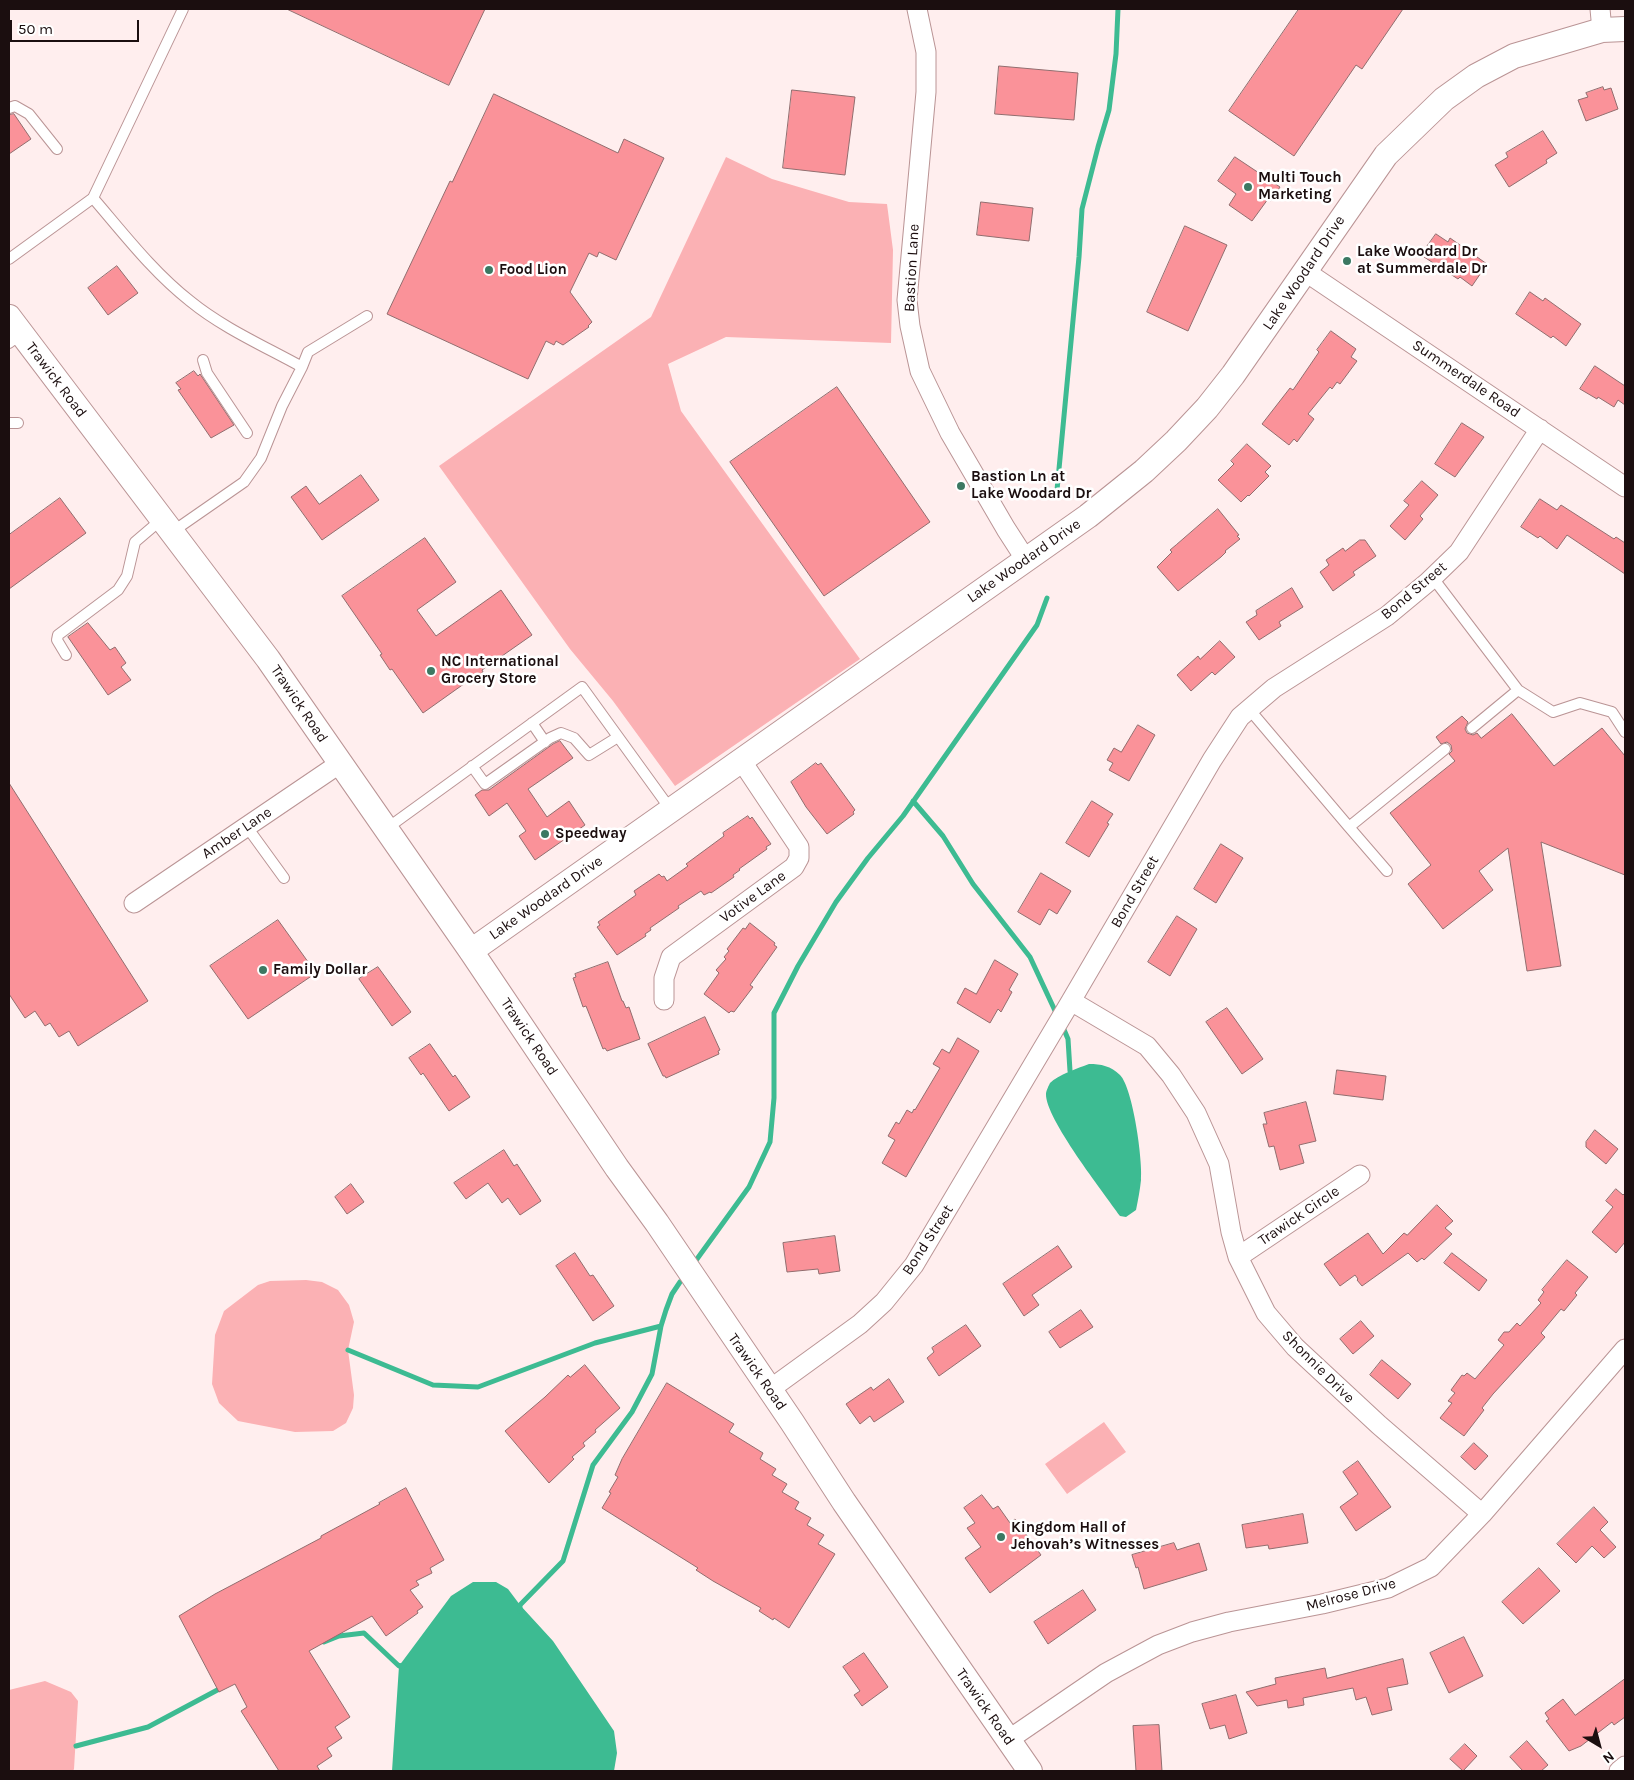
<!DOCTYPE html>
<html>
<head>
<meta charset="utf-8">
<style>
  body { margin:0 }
  #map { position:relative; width:1634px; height:1780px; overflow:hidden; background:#fee; font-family:Karla,sans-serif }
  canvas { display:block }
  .frame { position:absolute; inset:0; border:10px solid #1b0e0f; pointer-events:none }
  .north { position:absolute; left:1574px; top:1720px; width:50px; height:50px; -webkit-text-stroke:4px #fff; paint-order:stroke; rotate:143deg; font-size:14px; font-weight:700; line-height:20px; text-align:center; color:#1b0e0f }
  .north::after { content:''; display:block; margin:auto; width:18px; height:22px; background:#1b0e0f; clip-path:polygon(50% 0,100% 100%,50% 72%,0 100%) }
  .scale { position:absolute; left:10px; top:20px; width:129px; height:22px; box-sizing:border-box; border:2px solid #1b0e0f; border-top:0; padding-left:6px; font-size:15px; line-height:18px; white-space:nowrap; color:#1b0e0f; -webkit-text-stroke:4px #fff; paint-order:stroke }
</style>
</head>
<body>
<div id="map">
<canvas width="1634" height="1780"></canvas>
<div class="frame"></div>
<div class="north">N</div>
<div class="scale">50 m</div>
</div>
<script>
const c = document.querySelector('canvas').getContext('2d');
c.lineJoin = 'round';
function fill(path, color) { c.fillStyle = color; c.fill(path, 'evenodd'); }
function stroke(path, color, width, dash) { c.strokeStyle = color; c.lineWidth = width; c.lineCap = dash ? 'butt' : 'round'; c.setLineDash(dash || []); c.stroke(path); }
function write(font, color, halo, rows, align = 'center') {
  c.font = font + ' Karla,sans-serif'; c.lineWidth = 5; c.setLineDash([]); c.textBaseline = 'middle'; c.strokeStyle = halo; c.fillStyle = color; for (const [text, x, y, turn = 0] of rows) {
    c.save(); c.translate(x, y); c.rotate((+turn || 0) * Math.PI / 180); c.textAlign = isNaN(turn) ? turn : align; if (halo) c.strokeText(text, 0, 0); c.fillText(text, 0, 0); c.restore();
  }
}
fill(new Path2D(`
  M726,157L772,179L849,202L887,204L893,250L891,343L726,337L668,364L681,411L860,659L675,786L613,701L570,649L439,466L651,317Z
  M306,1280L322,1282L338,1290L349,1305L354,1322L348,1350L354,1395L353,1408L346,1423L333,1431L295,1432L238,1421L219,1403L212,1384L215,1335L224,1311L258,1285L270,1281Z
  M1104,1422L1126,1452L1067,1494L1045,1464Z
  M45,1681L71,1692L78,1701L74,1769L73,1771H9V1690Z`), '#fbb1b4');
fill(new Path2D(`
  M1089,1064C1101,1064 1111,1066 1120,1075C1133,1088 1143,1161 1141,1180C1140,1190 1138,1200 1136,1210L1126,1217L1120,1216C1104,1193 1045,1118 1046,1094C1046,1091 1049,1085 1050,1083C1058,1075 1078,1068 1089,1064Z
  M473,1582H496L508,1589L520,1605L553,1641L614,1731L617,1753L614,1771H392L399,1666L451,1596Z`), '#3dbb92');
stroke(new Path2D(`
  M1057,490L1079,257L1082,209L1098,147L1109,110L1116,54L1118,9
  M913,801L943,836L973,884L1030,957L1057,1015
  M1062,1025L1068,1039L1070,1071
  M697,1259L749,1187L770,1142L774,1098V1013L798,966L836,902L868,858L903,816L1037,625L1047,598
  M348,1350L433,1385L478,1387L595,1343L661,1326
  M520,1611V1605L563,1561L593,1465L632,1412L652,1374L661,1326L666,1310L672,1294L680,1282
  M324,1642L339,1636L364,1633L399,1666L404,1665
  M76,1746L148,1727L223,1687`), '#3dbb92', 5);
const building = new Path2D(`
  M287,9H485L449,85Z
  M1299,9H1403L1362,69L1356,65L1294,156L1229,111Z
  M999,66L1078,73L1074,120L995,114Z
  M1603,87L1604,90L1611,88L1618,109L1586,121L1578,100L1588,97L1586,93Z
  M792,90L855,97L845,175L783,168Z
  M494,94L618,153L624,139L664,158L616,260L599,252L597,257L589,253L570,292L592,322L588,326L589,327L563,345L556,341L554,345L546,341L528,379L387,314L450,181L452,182Z
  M14,114L31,139L9,154V115Z
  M1543,131L1557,153L1546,160L1547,163L1509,187L1495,165L1508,157L1506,153Z
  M1235,157L1280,187L1271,201L1268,199L1252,221L1229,205L1236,194L1218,181Z
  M981,202L1033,208L1029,241L977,235Z
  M1185,226L1227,245L1188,331L1147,312Z
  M1436,234L1448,242L1450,238L1487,264L1472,286L1460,277L1458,279L1421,255Z
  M117,266L138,293L108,315L88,288Z
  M1530,292L1543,301L1545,298L1581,324L1566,346L1553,336L1551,338L1516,314Z
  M1331,331L1356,349L1351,357L1357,361L1340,384L1337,382L1332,389L1330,387L1308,414L1314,419L1297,442L1294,439L1289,445L1262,424L1290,388L1293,390L1319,352L1317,350Z
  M1595,366L1625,386V405L1618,400L1614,407L1598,397L1597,399L1580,389Z
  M194,371L198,376L200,374L234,425L211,438L178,390L181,389L176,383Z
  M837,387L930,522L824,596L730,462Z
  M1462,423L1484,437L1455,477L1435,464Z
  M1247,444L1271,466L1265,472L1269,476L1249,496L1248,495L1241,502L1218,480L1234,464L1231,461Z
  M361,475L379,500L322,540L291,497L306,486L319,504Z
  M1422,481L1438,495L1420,516L1423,519L1405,540L1390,526L1409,505L1404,501Z
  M60,498L86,533L9,589V535Z
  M1540,499L1557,510L1561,505L1614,539L1616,537L1625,543V574L1567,535L1557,549L1540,536L1538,538L1521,527Z
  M1218,509L1239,535L1237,536L1240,539L1225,551L1226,552L1221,557L1178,591L1157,567L1172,552L1170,550L1176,545Z
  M425,538L456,582L417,610L436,636L501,590L532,635L482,670L483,672L469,682L468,681L423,713L392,669L390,670L380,655L382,654L342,596Z
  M1360,540H1365L1376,556L1353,572L1355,575L1333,591L1320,572L1329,565L1326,560L1343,548L1345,551Z
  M1292,588L1303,607L1279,622L1281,626L1259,640L1246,622L1257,615L1256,611Z
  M88,623L110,650L115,647L126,663L121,667L131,680L108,695L68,637Z
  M1220,641L1235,657L1215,675L1212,672L1191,691L1177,675L1198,656L1200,659Z
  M1512,714L1554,766L1602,728L1625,756V875L1541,842L1561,966L1527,971L1508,848L1479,871L1493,890L1443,929L1408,884L1431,865L1390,813L1455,761L1449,754L1452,751L1451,745L1447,742L1441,744L1436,737L1452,724L1462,716L1468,722L1465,729L1467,733L1473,735L1477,733L1481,738Z
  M1138,725L1155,735L1129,781L1109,770L1113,763L1107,760L1114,748L1121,752Z
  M560,741L573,758L528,789L547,817L569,801L585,825L535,860L519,836L526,831L507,803L489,816L475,795L482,790H489L553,744Z
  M816,763L818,765L821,763L855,810L853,812L854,814L827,834L806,807L791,782Z
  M9,783L148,1001L78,1046L69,1031L59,1037L50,1023L45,1026L35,1011L25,1018L9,994Z
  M1092,801L1113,814L1107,823L1109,824L1089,857L1066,843Z
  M748,816L750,819L752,817L771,844L766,847L767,849L739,869L740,870L733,875L734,877L711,893L710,892L704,895L701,891L678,906L679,908L650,928L651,930L645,934L646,936L617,955L597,927L600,925L598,922L636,895L634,891L659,874L662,877L664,876L667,881L688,866L686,864L724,836L723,833Z
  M1221,844L1243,858L1216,903L1194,889Z
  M1041,873L1071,891L1057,914L1049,909L1040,925L1018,912Z
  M1177,916L1197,929L1170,976L1148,962Z
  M278,920L316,973L248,1019L210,966Z
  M750,923L775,943L774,945L777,947L750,985L753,987L734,1012L731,1011L729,1013L704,994L719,973L716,970L726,959L724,957L729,951L727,949L743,928L745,929Z
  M995,960L1018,974L1009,990L1012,992L1001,1012L998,1009L990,1023L957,1003L965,988L976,994Z
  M608,962L622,1001H623L626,1008L629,1007L640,1039L607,1051L605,1048L603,1049L586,1006L583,1007L573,978L576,977L575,974Z
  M378,967L411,1012L392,1026L359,979Z
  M1227,1008L1263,1059L1242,1074L1206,1022Z
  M705,1017L720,1050L718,1051L719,1054L666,1078L665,1076H663L648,1044Z
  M958,1038L979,1051L906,1177L882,1163L895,1140L888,1136L896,1122L899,1124L907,1110L912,1113L914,1109L915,1110L940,1068L933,1064L942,1049L949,1053Z
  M430,1044L453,1077L455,1075L470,1097L449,1111L423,1073L421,1075L409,1058Z
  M1337,1070L1386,1076L1383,1100L1334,1094Z
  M1306,1102L1316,1141L1299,1145L1304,1163L1280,1170L1274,1146L1269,1147L1263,1124H1267L1264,1113Z
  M1595,1130L1618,1149L1606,1164L1586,1147V1142Z
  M504,1150L514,1166L517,1164L541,1201L520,1215L508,1198L502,1203L488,1183L466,1199L454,1183Z
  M351,1184L364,1202L347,1214L335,1197Z
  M1616,1189L1623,1195L1625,1193V1242L1616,1253L1592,1232L1613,1207L1606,1201Z
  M1437,1205L1453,1221L1445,1228L1452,1234L1424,1260L1422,1258L1417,1262L1408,1253L1362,1286L1357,1280L1358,1279L1355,1275L1340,1286L1324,1264L1368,1233L1383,1254L1404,1233L1407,1235Z
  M835,1236L840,1271L819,1274L818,1269L787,1272L783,1243Z
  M1058,1246L1072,1267L1032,1295L1039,1305L1024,1316L1003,1284Z
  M575,1253L590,1276L593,1275L614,1306L593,1321L556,1266Z
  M1452,1253L1487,1280L1479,1291L1444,1263Z
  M1567,1260L1588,1277L1575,1293L1577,1295L1564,1311L1561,1309L1541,1333L1545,1337L1493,1394L1482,1408L1484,1410L1464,1436L1440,1418L1452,1403L1448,1401L1455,1393L1451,1390L1462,1375L1464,1376L1467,1373L1475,1379L1504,1345L1498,1340L1504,1332H1509L1517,1323L1520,1326L1541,1303L1538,1300L1544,1292L1542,1290Z
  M1081,1310L1093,1327L1060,1348L1049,1332Z
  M1361,1321L1374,1336L1353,1354L1340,1339Z
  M966,1325L981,1346L939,1376L927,1358L934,1352L932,1348Z
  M1382,1360L1411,1384L1398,1399L1370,1375Z
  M585,1365L620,1408L595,1430L596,1432L583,1443L585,1446L572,1457L574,1459L549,1483L505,1431L545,1397L568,1375L570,1377Z
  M889,1379L904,1402L874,1422L870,1416L860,1424L846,1404L871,1387L873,1390Z
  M667,1383L734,1424L729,1432L763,1453L760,1459L776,1469L772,1475L787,1484L782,1492L799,1502L795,1509L811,1518L807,1525L824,1535L818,1544L835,1554L789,1628L774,1618L773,1620L759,1611L761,1608L713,1581L696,1570L698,1568L602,1508L611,1493L609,1492L618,1477L615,1475L622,1459Z
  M1474,1443L1488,1456L1475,1470L1461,1457Z
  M1358,1461L1391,1507L1356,1531L1340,1507L1358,1494L1343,1472Z
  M406,1488L444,1560L430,1568L432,1573L416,1581L419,1585L410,1590L423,1607L417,1611L418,1613L386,1636L372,1616L309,1651L350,1717L335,1727L342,1738L327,1748L332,1756L317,1766L320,1771H279L241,1711L247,1707L235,1684L219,1692L179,1616L215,1594L321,1538V1536L380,1504L379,1503Z
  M982,1495L993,1509L998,1506L1010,1523L1015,1519L1041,1555L990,1593L965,1558L981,1547L967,1528L975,1523L964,1508Z
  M1594,1507L1608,1522L1600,1530L1616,1547L1604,1558L1592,1546L1576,1563L1557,1544Z
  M1303,1514L1308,1543L1269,1549L1268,1545L1246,1548L1242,1525Z
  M1174,1543L1177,1550L1199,1543L1207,1570L1144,1589L1138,1567L1136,1568L1132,1555Z
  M1539,1568L1560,1591L1523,1624L1502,1602Z
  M1083,1590L1096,1610L1048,1644L1034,1622Z
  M1464,1637L1483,1676L1449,1693L1430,1653Z
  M864,1653L888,1687L862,1706L854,1695L860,1691L843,1667Z
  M1403,1659L1408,1684L1387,1688L1392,1710L1372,1715L1366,1697L1356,1700L1353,1688L1303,1698L1304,1705L1288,1708L1287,1700L1257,1706L1246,1692L1276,1684L1275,1678L1325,1668L1327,1678Z
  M1625,1679V1717L1614,1725L1612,1722L1581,1746L1569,1751L1546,1721L1549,1719L1545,1713L1563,1699L1575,1715Z
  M1236,1695L1247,1733L1229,1739L1225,1725L1210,1729L1202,1704Z
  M1159,1725L1162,1771H1136L1133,1726Z
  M1527,1741L1548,1765L1541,1771H1523L1510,1757Z
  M1465,1744L1477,1756L1463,1771L1450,1759Z`);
fill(building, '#fa9299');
stroke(building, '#916d6e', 1);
const service = new Path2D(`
  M183,9L93,198C124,234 153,272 190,301C223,328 264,346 302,367L308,352L367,316
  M9,108L15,106L29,114L57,149
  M9,259L93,198
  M9,343L21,334
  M203,360L207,373L247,433
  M9,423H18
  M172,532L244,482L261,458L282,406L302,367
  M1433,578L1518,690L1472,728
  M66,655L57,640L58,635L118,590L127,576L135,542L162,519
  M1518,690L1553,712L1580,703L1612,712L1625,732
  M1249,709L1349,827L1445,749
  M532,723L545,742
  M472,766L485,784L550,738L561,733L574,738L589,755L618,737
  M247,827L284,878
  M1349,827L1387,871
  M386,829L582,687L671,810`);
const minor = new Path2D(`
  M917,9L926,52V92L907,300L910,326L920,371L950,433L1006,529L1026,560
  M1600,9L1602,30
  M1306,272L1625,487
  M134,903L339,764
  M664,1000V978L671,957L794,867L799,858V847L741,760
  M1071,1001L1147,1046L1171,1075L1196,1113L1219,1164L1231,1232L1238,1257L1266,1313L1295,1347L1379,1425L1482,1514
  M1238,1257L1360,1175
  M769,1390L860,1324L884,1302L914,1265L1071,1001L1212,760L1240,717L1274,688L1387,616L1428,582L1459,552L1540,429
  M1008,1740L1106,1673L1158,1645L1192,1632L1229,1622L1322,1604L1388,1588L1431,1567L1482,1514L1625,1349
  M1619,1771L1625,1766`);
const tertiary = new Path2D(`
  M9,317L268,659L471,951L617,1168L657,1223L792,1422L844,1502L1030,1771
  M471,951L1088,516L1144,471L1176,441L1207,408L1233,375L1386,155L1444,99L1476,76L1514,56L1602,30L1625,29`);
stroke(service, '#ba9495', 12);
stroke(minor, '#ba9495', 21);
stroke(tertiary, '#ba9495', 26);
stroke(service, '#fff', 10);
stroke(minor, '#fff', 19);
stroke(tertiary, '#fff', 24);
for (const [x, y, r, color] of [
  [1248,187,5,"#3c7862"],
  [1347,261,5,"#3c7862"],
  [489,270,5,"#3c7862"],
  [961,486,5,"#3c7862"],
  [431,671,5,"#3c7862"],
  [545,834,5,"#3c7862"],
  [263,970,5,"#3c7862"],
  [1001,1537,5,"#3c7862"]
]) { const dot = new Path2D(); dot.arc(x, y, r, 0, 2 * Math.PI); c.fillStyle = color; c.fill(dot); stroke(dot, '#fff', 2); }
write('bold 15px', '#1b0e0f', '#fff', [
  ["Multi Touch",1258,178],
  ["Marketing",1258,195],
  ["Lake Woodard Dr",1357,252],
  ["at Summerdale Dr",1357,269],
  ["Food Lion",499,270],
  ["Bastion Ln at",971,477],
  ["Lake Woodard Dr",971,494],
  ["NC International",441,662],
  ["Grocery Store",441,679],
  ["Speedway",555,834],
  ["Family Dollar",273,970],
  ["Kingdom Hall of",1011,1528],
  ["Jehovah’s Witnesses",1011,1545]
], 'left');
write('15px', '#1b0e0f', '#fff', [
  ["Bastion Lane",912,268,-87],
  ["Lake Woodard Drive",1304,273,-56],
  ["Summerdale Road",1466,379,34],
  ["Trawick Road",56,380,53],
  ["Lake Woodard Drive",1024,561,-35],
  ["Bond Street",1414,591,-40],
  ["Trawick Road",299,704,56],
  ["Amber Lane",237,833,-34],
  ["Bond Street",1135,892,-60],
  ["Votive Lane",753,897,-36],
  ["Lake Woodard Drive",546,898,-35],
  ["Trawick Road",529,1037,56],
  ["Trawick Circle",1299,1216,-34],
  ["Bond Street",928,1240,-57],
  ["Shonnie Drive",1318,1367,45],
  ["Trawick Road",757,1372,55],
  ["Melrose Drive",1351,1595,-15],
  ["Trawick Road",985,1707,55]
]);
</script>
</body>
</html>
